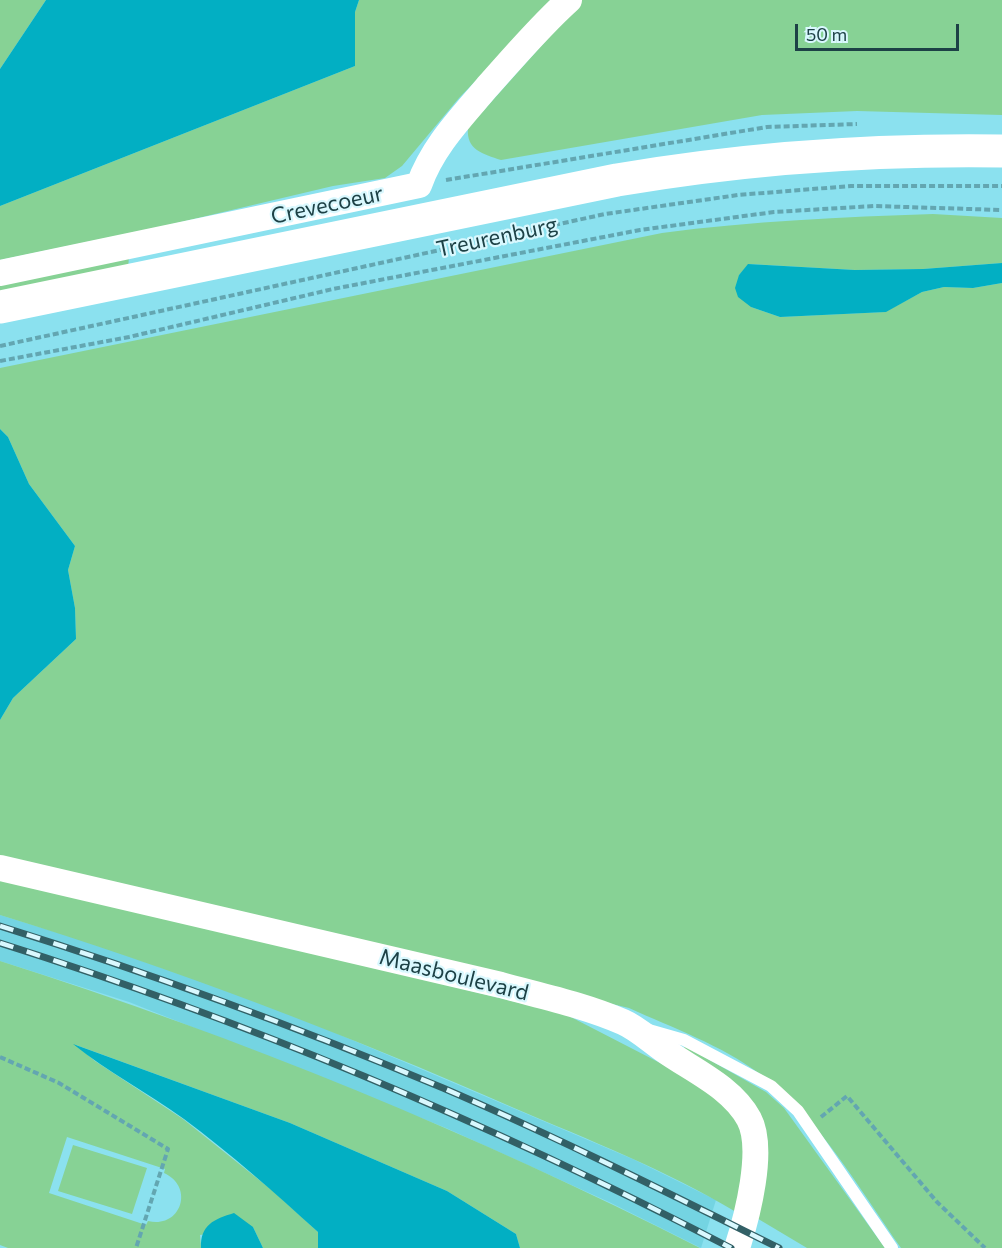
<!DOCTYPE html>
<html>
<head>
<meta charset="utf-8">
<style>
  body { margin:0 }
  #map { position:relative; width:1002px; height:1248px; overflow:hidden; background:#8be1ef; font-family:Commissioner,sans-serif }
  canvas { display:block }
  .scale { position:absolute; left:795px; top:24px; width:164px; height:27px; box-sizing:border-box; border:3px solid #1d4146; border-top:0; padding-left:8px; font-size:18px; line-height:21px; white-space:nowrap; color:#1d4146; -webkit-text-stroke:4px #d9f8fe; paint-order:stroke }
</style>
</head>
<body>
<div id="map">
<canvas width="1002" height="1248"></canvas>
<div class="scale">50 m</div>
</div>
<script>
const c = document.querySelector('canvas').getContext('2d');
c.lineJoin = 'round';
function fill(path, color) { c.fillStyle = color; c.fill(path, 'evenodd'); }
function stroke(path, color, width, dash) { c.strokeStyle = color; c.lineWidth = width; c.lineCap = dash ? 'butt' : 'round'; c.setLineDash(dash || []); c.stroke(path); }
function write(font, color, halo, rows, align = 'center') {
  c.font = font + ' Commissioner,sans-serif'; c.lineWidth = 4.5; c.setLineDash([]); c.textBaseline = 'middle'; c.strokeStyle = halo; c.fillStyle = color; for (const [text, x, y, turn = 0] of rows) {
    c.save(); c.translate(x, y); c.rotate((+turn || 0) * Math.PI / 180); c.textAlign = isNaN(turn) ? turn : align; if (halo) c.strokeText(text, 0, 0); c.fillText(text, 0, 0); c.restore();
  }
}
fill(new Path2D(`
  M0,915L88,942L277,1008L635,1160L716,1200L701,1248L609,1202L446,1128L129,1002L0,961Z`), '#74d4e2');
fill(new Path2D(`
  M0,0H46L0,69Z
  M359,0H554L459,98L402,166L385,178L333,186L160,227L0,260V206L355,66V12Z
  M582,0H1002V115L857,111L762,115L501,160C483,154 466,150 468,128Z
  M933,214L1002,218V263L923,269L855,270L749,264L739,275L751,307L780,317L885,312L922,292L944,287L973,288L1002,283V1248H901C860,1190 818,1116 760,1074C721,1045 673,1028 629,1008L0,859V720L13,698L76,639L75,608L68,570L75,546L29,484L8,437L0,429V368L662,233C752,221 842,217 933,214Z
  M129,256L128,270L0,293V279Z
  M0,876L565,1014L695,1081L725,1103L742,1124L745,1156L736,1212C666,1170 589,1140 514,1108C346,1034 175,969 0,915Z
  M0,961C240,1037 476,1134 700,1248H520L516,1234L447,1191L290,1123L76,1045L95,1061L183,1119L273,1191L318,1232V1248H263L253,1227L200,1235L201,1248H8L0,1245ZM67,1137L165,1169L164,1173C195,1187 181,1229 148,1221L146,1225L49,1193Z
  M685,1046L766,1092L784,1108L885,1248H807L755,1217L765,1136L683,1051Z
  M73,1145L147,1168L132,1214L58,1191Z`), '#87d295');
fill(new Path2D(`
  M46,0H359L355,12V66L0,206V69Z
  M1002,263V283L973,288L944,287L922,292L886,312L780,317L751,307L738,297L735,288L739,275L748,264L855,270L923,269Z
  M0,429L8,437L29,484L75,546L68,570L75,608L76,639L13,698L0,720Z
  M73,1044L290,1123L447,1191L516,1234L520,1248H318V1232C275,1193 231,1154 184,1119C148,1093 108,1072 73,1044Z
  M234,1213L253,1227L263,1248H201C200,1225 214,1219 234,1213Z`), '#02afc3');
stroke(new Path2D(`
  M446,180L767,127L857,124
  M0,346L605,214L738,195L851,186H1002
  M0,361L129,337L333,289L640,230L774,212L874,206L1002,210
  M0,1057L59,1083L168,1149L136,1248
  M821,1117L847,1096L937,1202L985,1248`), '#63a6b1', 4, [6, 3]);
stroke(new Path2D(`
  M649,1030L684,1040L771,1086L798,1111L892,1248`), '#fff', 12);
stroke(new Path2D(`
  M0,273L419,185C433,146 461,118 487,87C514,57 539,27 569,0
  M0,868L501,985C541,996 584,1005 623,1022C637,1028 651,1041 664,1050C692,1070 732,1087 749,1119C765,1149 747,1217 737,1248`), '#fff', 26);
stroke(new Path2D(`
  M0,307L617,180C747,158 870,149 1002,151`), '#fff', 33);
const rail = new Path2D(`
  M0,926C150,973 298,1027 443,1088C557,1137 668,1193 779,1248
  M0,943C252,1022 496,1126 731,1248`);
stroke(rail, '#326066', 7);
stroke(rail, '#d9f8fe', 4.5, [14]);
write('22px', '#1d4146', '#d9f8fe', [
  ["Crevecoeur",327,205,-12],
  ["Treurenburg",497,237,-12],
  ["Maasboulevard",454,975,14]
]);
</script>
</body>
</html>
